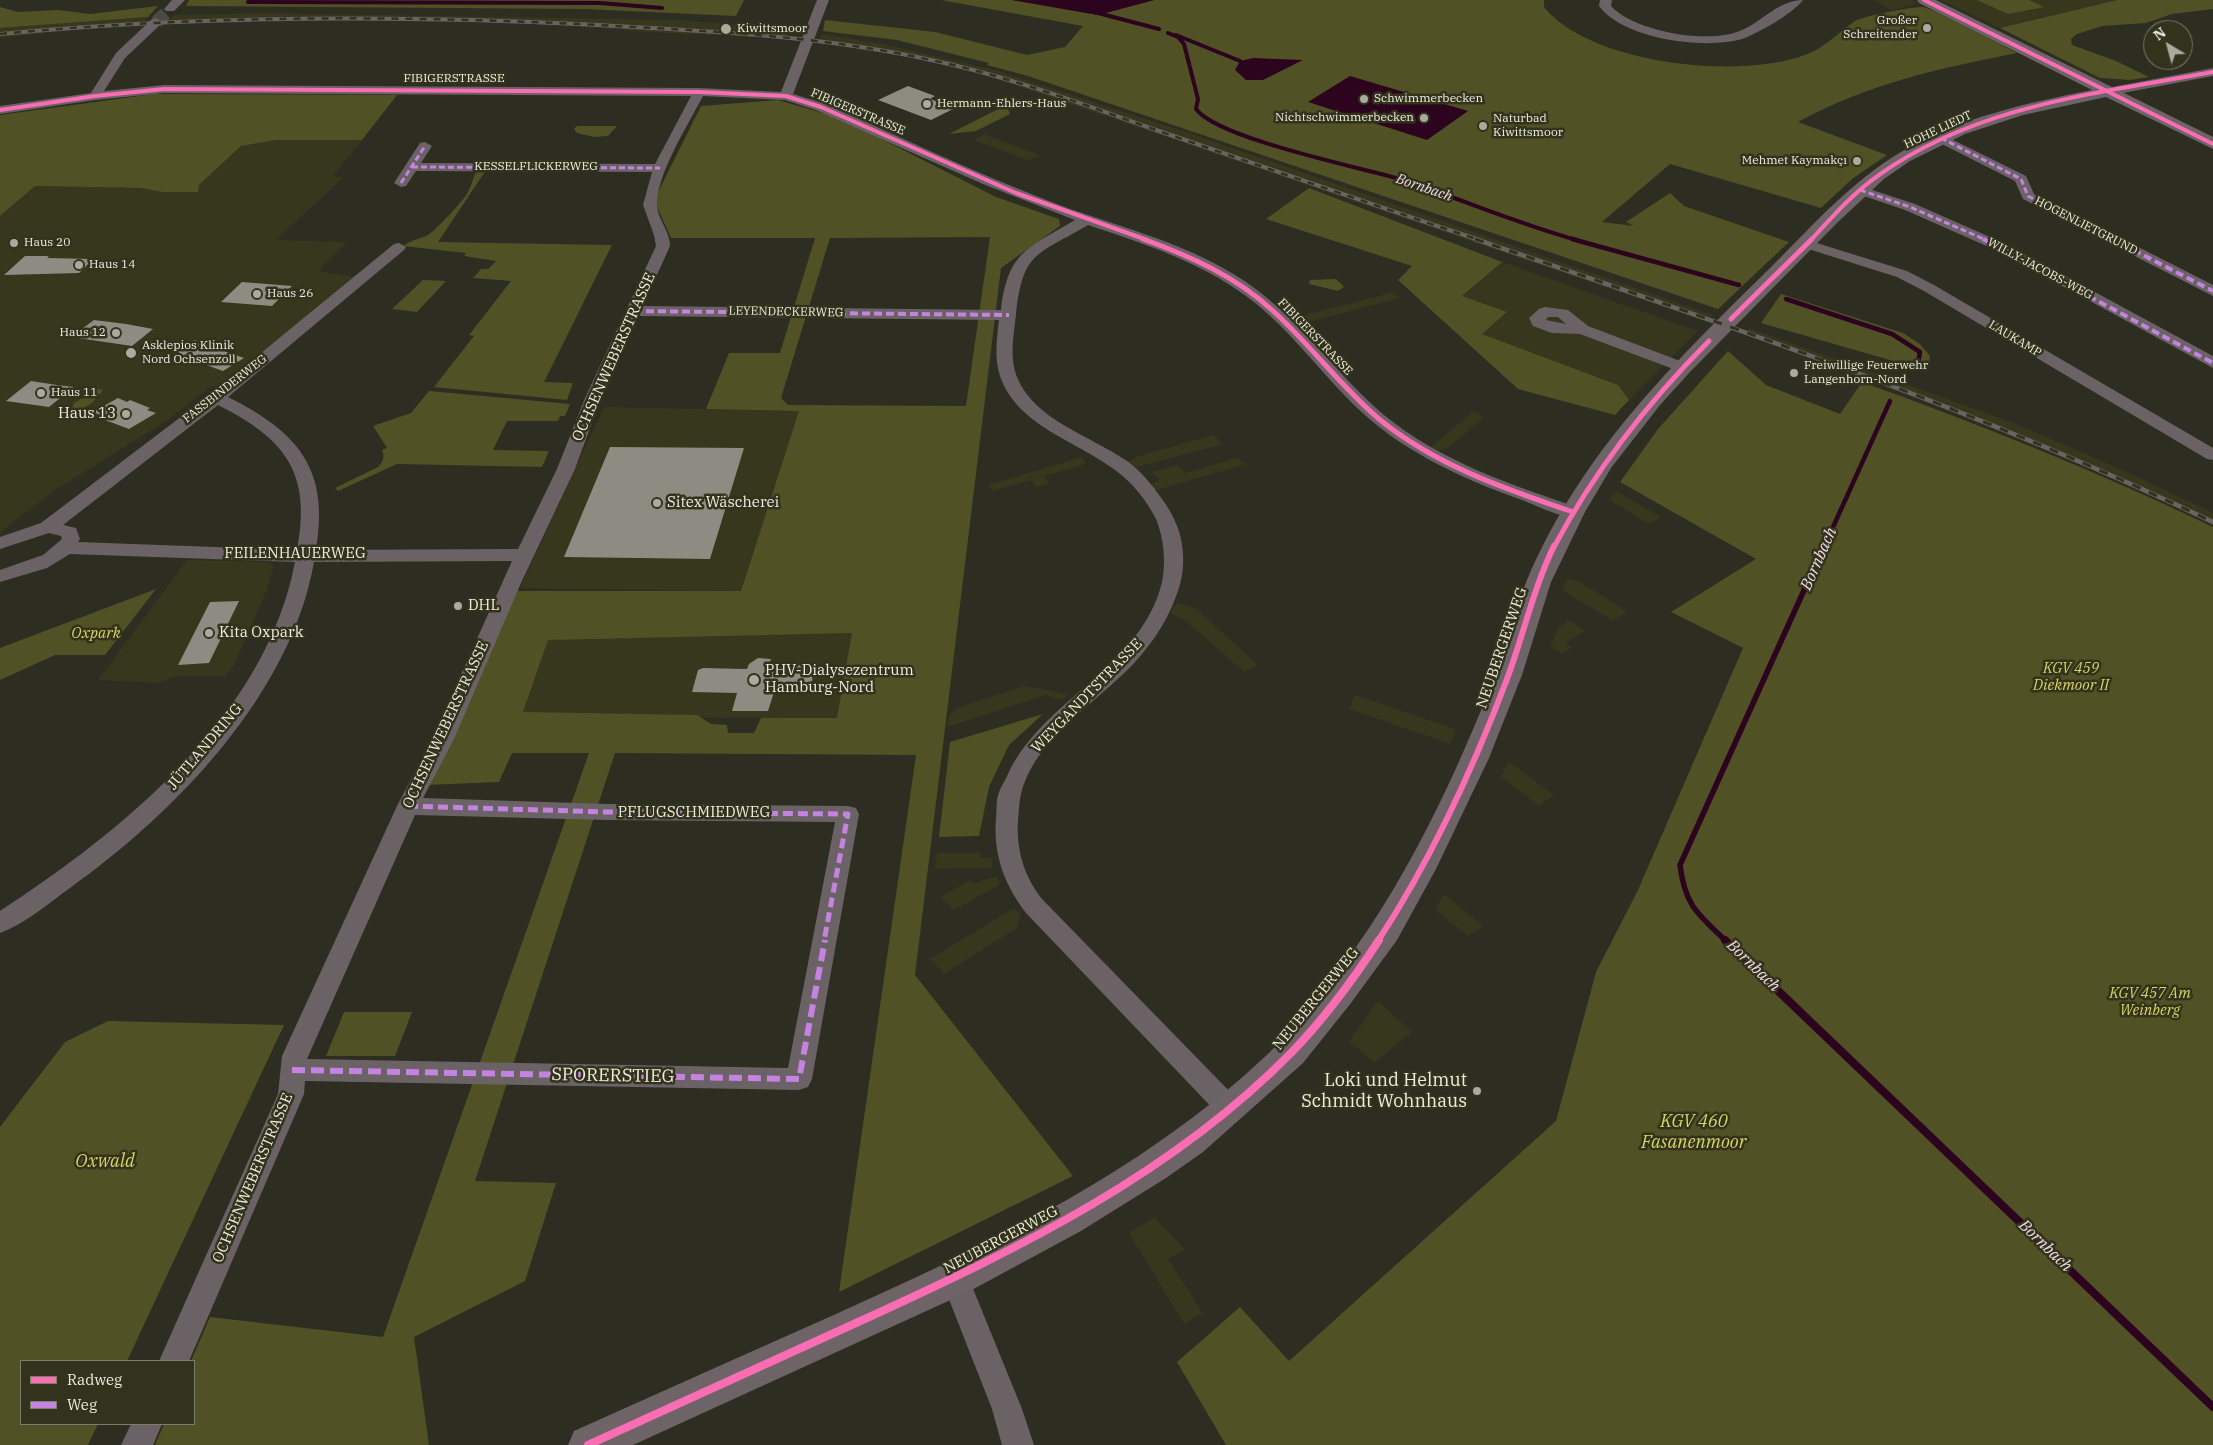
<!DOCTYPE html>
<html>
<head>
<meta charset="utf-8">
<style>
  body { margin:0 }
  #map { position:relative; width:2213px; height:1445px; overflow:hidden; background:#2d2d22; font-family:"IBM Plex Serif",serif }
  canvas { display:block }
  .legend { position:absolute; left:20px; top:1360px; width:175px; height:65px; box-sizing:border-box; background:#32321d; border:1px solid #7d7d6b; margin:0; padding:6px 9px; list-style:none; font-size:15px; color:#edede0 }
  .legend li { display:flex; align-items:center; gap:10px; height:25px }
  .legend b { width:25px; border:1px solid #7d7d6b }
  .north { position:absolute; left:2143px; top:20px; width:50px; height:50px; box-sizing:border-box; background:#32321d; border:1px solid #7d7d6b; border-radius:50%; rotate:323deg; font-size:14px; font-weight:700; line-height:20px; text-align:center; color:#edede0 }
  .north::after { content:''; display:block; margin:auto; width:18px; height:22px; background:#aaaa9e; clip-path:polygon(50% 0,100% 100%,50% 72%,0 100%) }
</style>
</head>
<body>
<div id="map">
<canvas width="2213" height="1445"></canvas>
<ul class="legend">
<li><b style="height:6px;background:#f96db3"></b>Radweg</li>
<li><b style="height:6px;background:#c483df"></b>Weg</li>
</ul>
<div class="north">N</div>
</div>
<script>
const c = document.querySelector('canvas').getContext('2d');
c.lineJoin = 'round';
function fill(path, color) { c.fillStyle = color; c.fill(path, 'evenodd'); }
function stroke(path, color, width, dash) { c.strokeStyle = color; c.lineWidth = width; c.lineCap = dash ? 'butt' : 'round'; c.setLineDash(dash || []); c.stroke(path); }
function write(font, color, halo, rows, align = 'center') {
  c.font = font + ' "IBM Plex Serif",serif'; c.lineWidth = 5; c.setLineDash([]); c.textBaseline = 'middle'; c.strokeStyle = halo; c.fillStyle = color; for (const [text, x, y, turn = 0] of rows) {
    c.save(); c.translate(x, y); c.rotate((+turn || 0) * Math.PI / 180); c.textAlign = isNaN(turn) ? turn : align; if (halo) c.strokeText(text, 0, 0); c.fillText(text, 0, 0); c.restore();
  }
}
fill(new Path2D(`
  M1875,0H1910L1919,4L1891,10Z
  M1941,0H2117L1999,28Z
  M261,13L680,20L792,30L786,38L647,32L541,23L317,18L169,20L174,15Z
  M148,17L142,22L0,38V28Z
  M821,34L882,44L995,70L1189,133L1713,315L1707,322L982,74L936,62L821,42Z
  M984,134L1040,155L1029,161L974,140Z
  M312,139L362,140L333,176L344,177L276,240L347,242L318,271L355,277L223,385L212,386L168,420L57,489L0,532V216L35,186L142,188L162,192H198L199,185L241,146L276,140Z
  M1502,262L1698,331L1629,400L1618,385L1482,334L1506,313L1462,296Z
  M1393,292L1400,298L1297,325L1293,321L1303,318L1301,316Z
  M1749,328L2014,423L2125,471L2213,513V525L2115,479L1963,415L1743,334Z
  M604,407L800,411L741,591L520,588Z
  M1474,411L1484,418L1448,448L1438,451L1431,447Z
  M1213,435L1223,444L1133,468L1125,463L1139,456Z
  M1082,457L1086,464L1044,476L1049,484L1036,487L1031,480L993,491L988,485Z
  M1236,458L1246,464L1154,491L1148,485L1159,480L1152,472L1178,465L1185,473Z
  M1618,492L1654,513L1661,517L1650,524L1644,521L1613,502L1610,499L1613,494Z
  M187,560L269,562L274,567L266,592L233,667L225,676H176L158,683L98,680Z
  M1568,579L1580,582L1627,611L1613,621L1562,590Z
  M1177,603L1194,607L1258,665L1244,672L1185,620L1170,613Z
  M1569,620L1585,631L1566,643L1572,647L1562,654L1550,646L1559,627Z
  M853,633L838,718L541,717L530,741L500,635Z
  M1024,686L1068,694L1062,700L1046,695L947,727L949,715L957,708Z
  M1355,695L1456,729L1450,744L1349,709Z
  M1509,762L1516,767L1554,795L1539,806L1501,777Z
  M937,853H980L981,858H991L993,868L935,869Z
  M997,876L1001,884L954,910L941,897L969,880L975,883Z
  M1444,894L1481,924L1483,926L1468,936L1435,910Z
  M1014,908L1021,916L1017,928L944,974L930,959Z
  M1378,1001L1412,1032L1374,1063L1349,1041Z
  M1155,1217L1185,1250L1168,1259L1203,1313L1184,1324L1129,1233Z`), '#37371d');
fill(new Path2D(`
  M189,0H744L736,16L585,9L186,6Z
  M941,0H1012L1098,15L1154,0H1544V7C1590,64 1738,80 1805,55C1823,49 1839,32 1855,21C1864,16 1910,7 1922,7C1929,6 2004,46 2017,53C1937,69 1870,83 1798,122L1887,155L1852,179L1821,208L1670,164L1602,222L1634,226L1626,222L1670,193L1684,206L1789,242L1718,309L1028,76L987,65L989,63L897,40L823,31L825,20L935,32L1027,55L1065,47L1083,26Z
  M1977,0H2029L2044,7L2008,14Z
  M2117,0H2213V9L2172,14L2146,23L2102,26L2077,34L2071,39L2072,45L2116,61L2149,77L2130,80L2100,78L2000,28Z
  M158,6L148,17L0,28V7L18,12L58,10L90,14Z
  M154,94L397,95L362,140H276L241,146L199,185L198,192H162L142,188L35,186L0,216V115Z
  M778,100L840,118L996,197L1059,219L1060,226L1001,268L915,975L1073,1176L839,1292L916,755L615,753L475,1181L556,1183L525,1281L414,1337L429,1445H155L164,1424H194V1361H191L210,1317L383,1337L589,753H512L499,782L427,785L513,591H741L799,411L706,409L729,353H780L815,238H671L654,200L701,106ZM990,237L966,406L788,405L781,398L830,238ZM852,633L837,718H761L754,733H728L727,725L711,724L697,715L523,712L548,640Z
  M1006,105L1010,114L976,131L949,134Z
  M577,126H617L608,136L594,137L577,133L574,129Z
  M477,170H486L438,242L612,245L544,382L573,383L567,400L434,387L474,336L469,335L511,281L473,278L481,269H488L496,261L464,256L466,253L403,246C411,240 420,239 428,235C435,231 465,199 468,192C472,185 473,177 477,170Z
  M1309,188L1502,262L1462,296L1507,312L1482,334L1618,385L1629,400L1615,415L1518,389L1398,280L1412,266L1266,219Z
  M1336,279L1344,287L1338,291L1309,284L1310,280Z
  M423,280L446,281L417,312L392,309Z
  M1781,294L1903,333L1920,344L1930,356L1928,371L1761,323Z
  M1728,351L1766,385L1840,414L1862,382C1981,425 2099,472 2213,527V1445H1226L1177,1362L1240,1307L1289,1361L1556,1121L1596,972L1638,890L1743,648L1671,612L1756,559L1620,482L1658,429Z
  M98,389L103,390C95,400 87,412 72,408L74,403Z
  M429,391L570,404L565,416H560L558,421H507L493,450L549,451L542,467L397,464L338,491L335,488L378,467C383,462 385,457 382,450L387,448L373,426L411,413Z
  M156,589L105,655H55L0,680V648Z
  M1043,714L1009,745L989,787L979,836L939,837L950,742Z
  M344,1012H412L395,1056H326Z
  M108,1021L284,1025L127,1361H21V1424H98L88,1445H0V1127L65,1042Z`), '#515126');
fill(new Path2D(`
  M1012,0H1154L1098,15Z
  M1253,58L1303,60L1263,80H1246L1235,70L1240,61Z
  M1350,76L1468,111L1427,140L1308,102Z`), '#2c041e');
stroke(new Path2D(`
  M248,2L600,3L662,8
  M1094,12L1159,29
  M1168,33L1178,37L1184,44L1198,99L1196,109C1217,138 1357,167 1396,178C1457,197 1515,223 1577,240
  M1176,35L1240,61`), '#2c041e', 4);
stroke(new Path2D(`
  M1572,239L1739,285
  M1786,299L1892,334L1920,352L1917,369
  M1824,547L1890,401`), '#2c041e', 4.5);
stroke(new Path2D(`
  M1726,941C1698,914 1685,906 1680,865L1824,546`), '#2c041e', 5.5);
stroke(new Path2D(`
  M1725,940L2213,1407`), '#2c041e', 8);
fill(new Path2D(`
  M908,86L935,96L930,99L955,108L931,120L878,100Z
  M25,256H49L47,258L93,259L79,273L4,275Z
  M242,282L292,286L272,306L221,302Z
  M94,320L126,324L153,329L132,346L71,337Z
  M195,340L208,345L215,341L232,347L224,351L244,358L223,371L173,353Z
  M31,381L57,385L74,387L49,407L6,401Z
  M118,398L127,402L130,400L150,408L147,410L156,413L129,429L97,417L100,415L93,412Z
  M610,447L744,448L710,559L564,557Z
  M239,601L209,663L178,665L210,602Z
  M758,658L771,659L769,664L814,666L811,689H775L768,711H732L737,693L692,692L698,670L703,668L747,669L749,664Z`), '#8c8c82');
stroke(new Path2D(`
  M156,22L170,9`), '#4a4a3e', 13, [13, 6]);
fill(new Path2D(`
  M172,0H185L174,11H166L164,9Z
  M817,0H829L793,94L826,104C900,137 973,172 1049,201C1111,225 1179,240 1235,275C1295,311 1332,371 1384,415C1440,461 1511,485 1580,508L1582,512L1580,516C1563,520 1538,506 1522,500C1460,478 1399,450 1352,403C1317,368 1287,326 1246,296C1199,261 1142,243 1088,225C1038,255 1023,250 1016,314C1014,334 1009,357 1017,377C1034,420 1091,436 1127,461C1141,471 1152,485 1162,499C1174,515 1182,533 1183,554C1184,570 1181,584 1175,599C1167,620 1156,637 1142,654C1104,700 1037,733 1021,794C1019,802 1019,812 1018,820C1016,850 1024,876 1042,899L1239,1101L1243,1109L1239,1117L1230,1121L1221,1117L1026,913C1004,884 993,854 996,818C997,810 996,802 998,795C1000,788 1005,781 1008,774C1043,699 1142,667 1162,582C1166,561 1164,539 1156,519C1147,501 1132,482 1115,470C1077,441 1017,426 1000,376C994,357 997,338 999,320L639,316L601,398L575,469L521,583L454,739L423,798L607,804L848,806L856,808L859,814L812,1079L808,1087L799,1090L305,1081L304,1094L189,1361H159L278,1094L282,1056L397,806L432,739L512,561L314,562C291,694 175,813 70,888C49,903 25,924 0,933V911C124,830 266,715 295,562L70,554L47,568L0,582V570L43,555L62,539L61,536L49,533L0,549V537L41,523L211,394L394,244L399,243L406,247L404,250L228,397C298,432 330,469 316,550L518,549L557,469L585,398L656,246L654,235L643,205L652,172L416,171L406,186L401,187L394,183L420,143L425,142L432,146L421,163L655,164L691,96L164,93L95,100L0,114V106L91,93L116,53L152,19L156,18L162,22L160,25L125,58L104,91L164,85L699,88L781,92ZM703,96L785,100L816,110L983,184L1075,220C1028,248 1008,251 1001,310L643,306L670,246C670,231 658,220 657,206C655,177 689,123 703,96ZM218,405C285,439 312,472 297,550L78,542L80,539L76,528L63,525ZM415,815L607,820L835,822L788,1068L307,1059Z
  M1600,0H1612L1611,6C1635,32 1710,45 1742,30C1763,21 1779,0 1803,0C1792,14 1759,33 1742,39C1704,50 1623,39 1599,6Z
  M2213,68V76L2107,96L2101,92L2107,88Z
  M1941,134L2026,176L2034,194L2213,285V296L2023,199L2015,181L1936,141L1934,138L1936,135Z
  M1860,186L1915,204L2008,245L2213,356V368L1998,251L1905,210L1855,193L1853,190L1855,187Z
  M1807,240L1907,271L1934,285L2213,448V460L2207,459L1924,291L1897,277L1802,247L1800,244Z
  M1545,307L1568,310L1588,326L1688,364L1690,367L1688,370H1676L1580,334L1552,333L1533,326L1529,318L1539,309ZM1548,317H1558L1566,324L1546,320Z
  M955,1265L965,1269L1022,1409L1034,1445H1002L992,1409L941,1279L945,1269Z
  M131,1424H162L153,1445H121Z`), '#6b6265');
fill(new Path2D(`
  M1917,0H1936L2213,137V149L2106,97L2023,115L1965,134L1910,161L1884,179L1837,223L1690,372L1660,405L1611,468L1585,512L1551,582L1522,675L1489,758L1436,869L1397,940L1351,1003L1303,1063L1203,1152L1166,1178L1081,1231L968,1292L633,1445H568L574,1431C661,1392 748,1353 836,1314C994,1243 1153,1167 1278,1044C1290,1032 1301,1017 1312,1004C1393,909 1447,796 1493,681C1506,648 1513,612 1527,580C1583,449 1675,362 1774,264C1813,225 1852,181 1901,152C1959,118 2026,103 2092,90L1919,3Z`), '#6e6366');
const railFar1 = new Path2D(`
  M0,34C200,15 399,15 599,25C710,31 822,36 931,60C1008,76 1082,104 1156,130C1263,167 1371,204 1479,240`);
const rail = new Path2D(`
  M1475,239C1725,324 1975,408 2213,522`);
stroke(railFar1, '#696463', 4);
stroke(rail, '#696463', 4.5);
stroke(railFar1, '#32321d', 2.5, [7]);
stroke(rail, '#32321d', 3, [9]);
stroke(new Path2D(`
  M1941,138L2021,179L2028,196L2114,240
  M412,167L660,168
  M401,183L425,146
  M1860,190L1910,207L1986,240`), '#c483df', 3, [6, 3]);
stroke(new Path2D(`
  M1983,239L2213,363
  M2112,239L2213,291
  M634,311L1009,315`), '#c483df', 4, [8, 4]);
stroke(new Path2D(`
  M408,806L607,812L848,814L824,941`), '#c483df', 5, [10, 5]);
stroke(new Path2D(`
  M292,1070L799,1079L825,940`), '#c483df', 6, [13, 6]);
stroke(new Path2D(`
  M1924,0L2213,144
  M0,110L95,96L164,89L699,92L786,96L821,107L1016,193L1147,240
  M1811,240C1832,217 1853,193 1879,175C1977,105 2099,93 2213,72`), '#f96db3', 4);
stroke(new Path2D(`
  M1143,239C1190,256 1235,276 1272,310C1310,344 1340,386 1379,419C1435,465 1505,489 1573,512
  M1731,319L1812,239
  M1554,547C1595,470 1647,403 1709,341`), '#f96db3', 5);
stroke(new Path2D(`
  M1378,941C1431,860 1473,769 1507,679C1524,634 1533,589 1554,546`), '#f96db3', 6);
stroke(new Path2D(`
  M588,1445C681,1403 774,1361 867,1318C1020,1248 1172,1174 1291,1053C1324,1019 1353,980 1379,940`), '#f96db3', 8);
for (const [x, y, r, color] of [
  [1927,28,5,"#aaaa9e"],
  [726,29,6,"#aaaa9e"],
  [1364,99,5,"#aaaa9e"],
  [927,104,5,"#aaaa9e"],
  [1424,118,5,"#aaaa9e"],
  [1483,126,5,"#aaaa9e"],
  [1857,161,5,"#aaaa9e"],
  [14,243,5,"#aaaa9e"],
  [79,265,5,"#aaaa9e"],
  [257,294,5,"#aaaa9e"],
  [116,333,5,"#aaaa9e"],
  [131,353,6,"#aaaa9e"],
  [1794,373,5,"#aaaa9e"],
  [41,393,5,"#aaaa9e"],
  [126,414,5,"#aaaa9e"],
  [657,503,5,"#aaaa9e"],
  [458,606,5,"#aaaa9e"],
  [209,633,5,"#aaaa9e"],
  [754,680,6,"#aaaa9e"],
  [1477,1091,5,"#aaaa9e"]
]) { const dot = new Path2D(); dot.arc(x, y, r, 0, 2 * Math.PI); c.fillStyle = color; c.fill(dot); stroke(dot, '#32321d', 2); }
write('12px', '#edede0', '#32321d', [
  ["Großer",1917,21,"right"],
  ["Schreitender",1917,35,"right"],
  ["Kiwittsmoor",737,29],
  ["Schwimmerbecken",1374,99],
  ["Hermann-Ehlers-Haus",937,104],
  ["Nichtschwimmerbecken",1414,118,"right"],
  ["Naturbad",1493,119],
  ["Kiwittsmoor",1493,133],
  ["Mehmet Kaymakçı",1847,161,"right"],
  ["Haus 20",24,243],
  ["Haus 14",89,265],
  ["Haus 26",267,294],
  ["Haus 12",106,333,"right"],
  ["Asklepios Klinik",142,346],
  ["Nord Ochsenzoll",142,360],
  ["Freiwillige Feuerwehr",1804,366],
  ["Langenhorn-Nord",1804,380],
  ["Haus 11",51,393]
], 'left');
write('12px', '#edede0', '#32321d', [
  ["FIBIGERSTRASSE",454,79],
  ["FIBIGERSTRASSE",858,112,23],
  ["HOHE LIEDT",1938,130,-25],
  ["KESSELFLICKERWEG",536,167],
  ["HOGENLIETGRUND",2086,226,27],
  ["WILLY-JACOBS-WEG",2040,269,28],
  ["LEYENDECKERWEG",786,312,1],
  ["FIBIGERSTRASSE",1315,337,46],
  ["LAUKAMP",2015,339,31],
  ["FASSBINDERWEG",225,389,-38]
]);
write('italic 14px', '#f2dce8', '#32321d', [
  ["Bornbach",1424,188,19]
]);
write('15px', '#edede0', '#32321d', [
  ["OCHSENWEBERSTRASSE",614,357,-66],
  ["FEILENHAUERWEG",295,554],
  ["NEUBERGERWEG",1502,648,-71],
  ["WEYGANDTSTRASSE",1087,696,-46],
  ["OCHSENWEBERSTRASSE",446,725,-65],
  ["JÜTLANDRING",205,747,-50],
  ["PFLUGSCHMIEDWEG",694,813],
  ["NEUBERGERWEG",1316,999,-51],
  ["OCHSENWEBERSTRASSE",253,1178,-67],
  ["NEUBERGERWEG",1001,1240,-28]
]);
write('15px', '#edede0', '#32321d', [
  ["Haus 13",116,414,"right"],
  ["Sitex Wäscherei",667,503],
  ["DHL",468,606],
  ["Kita Oxpark",219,633],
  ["PHV-Dialysezentrum",765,671],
  ["Hamburg-Nord",765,688]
], 'left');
write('italic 15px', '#d7d65e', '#32321d', [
  ["Oxpark",96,634],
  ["KGV 459",2071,669],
  ["Diekmoor II",2071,686],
  ["KGV 457 Am",2150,994],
  ["Weinberg",2150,1011]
]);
write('italic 16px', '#f2dce8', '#32321d', [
  ["Bornbach",1819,559,-66],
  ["Bornbach",1753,966,44],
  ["Bornbach",2045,1246,44]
]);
write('18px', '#edede0', '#32321d', [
  ["SPORERSTIEG",613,1076,1]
]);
write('18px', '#edede0', '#32321d', [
  ["Loki und Helmut",1467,1081],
  ["Schmidt Wohnhaus",1467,1102]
], 'right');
write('italic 18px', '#d7d65e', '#32321d', [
  ["KGV 460",1694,1122],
  ["Fasanenmoor",1694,1143],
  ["Oxwald",105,1162]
]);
</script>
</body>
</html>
